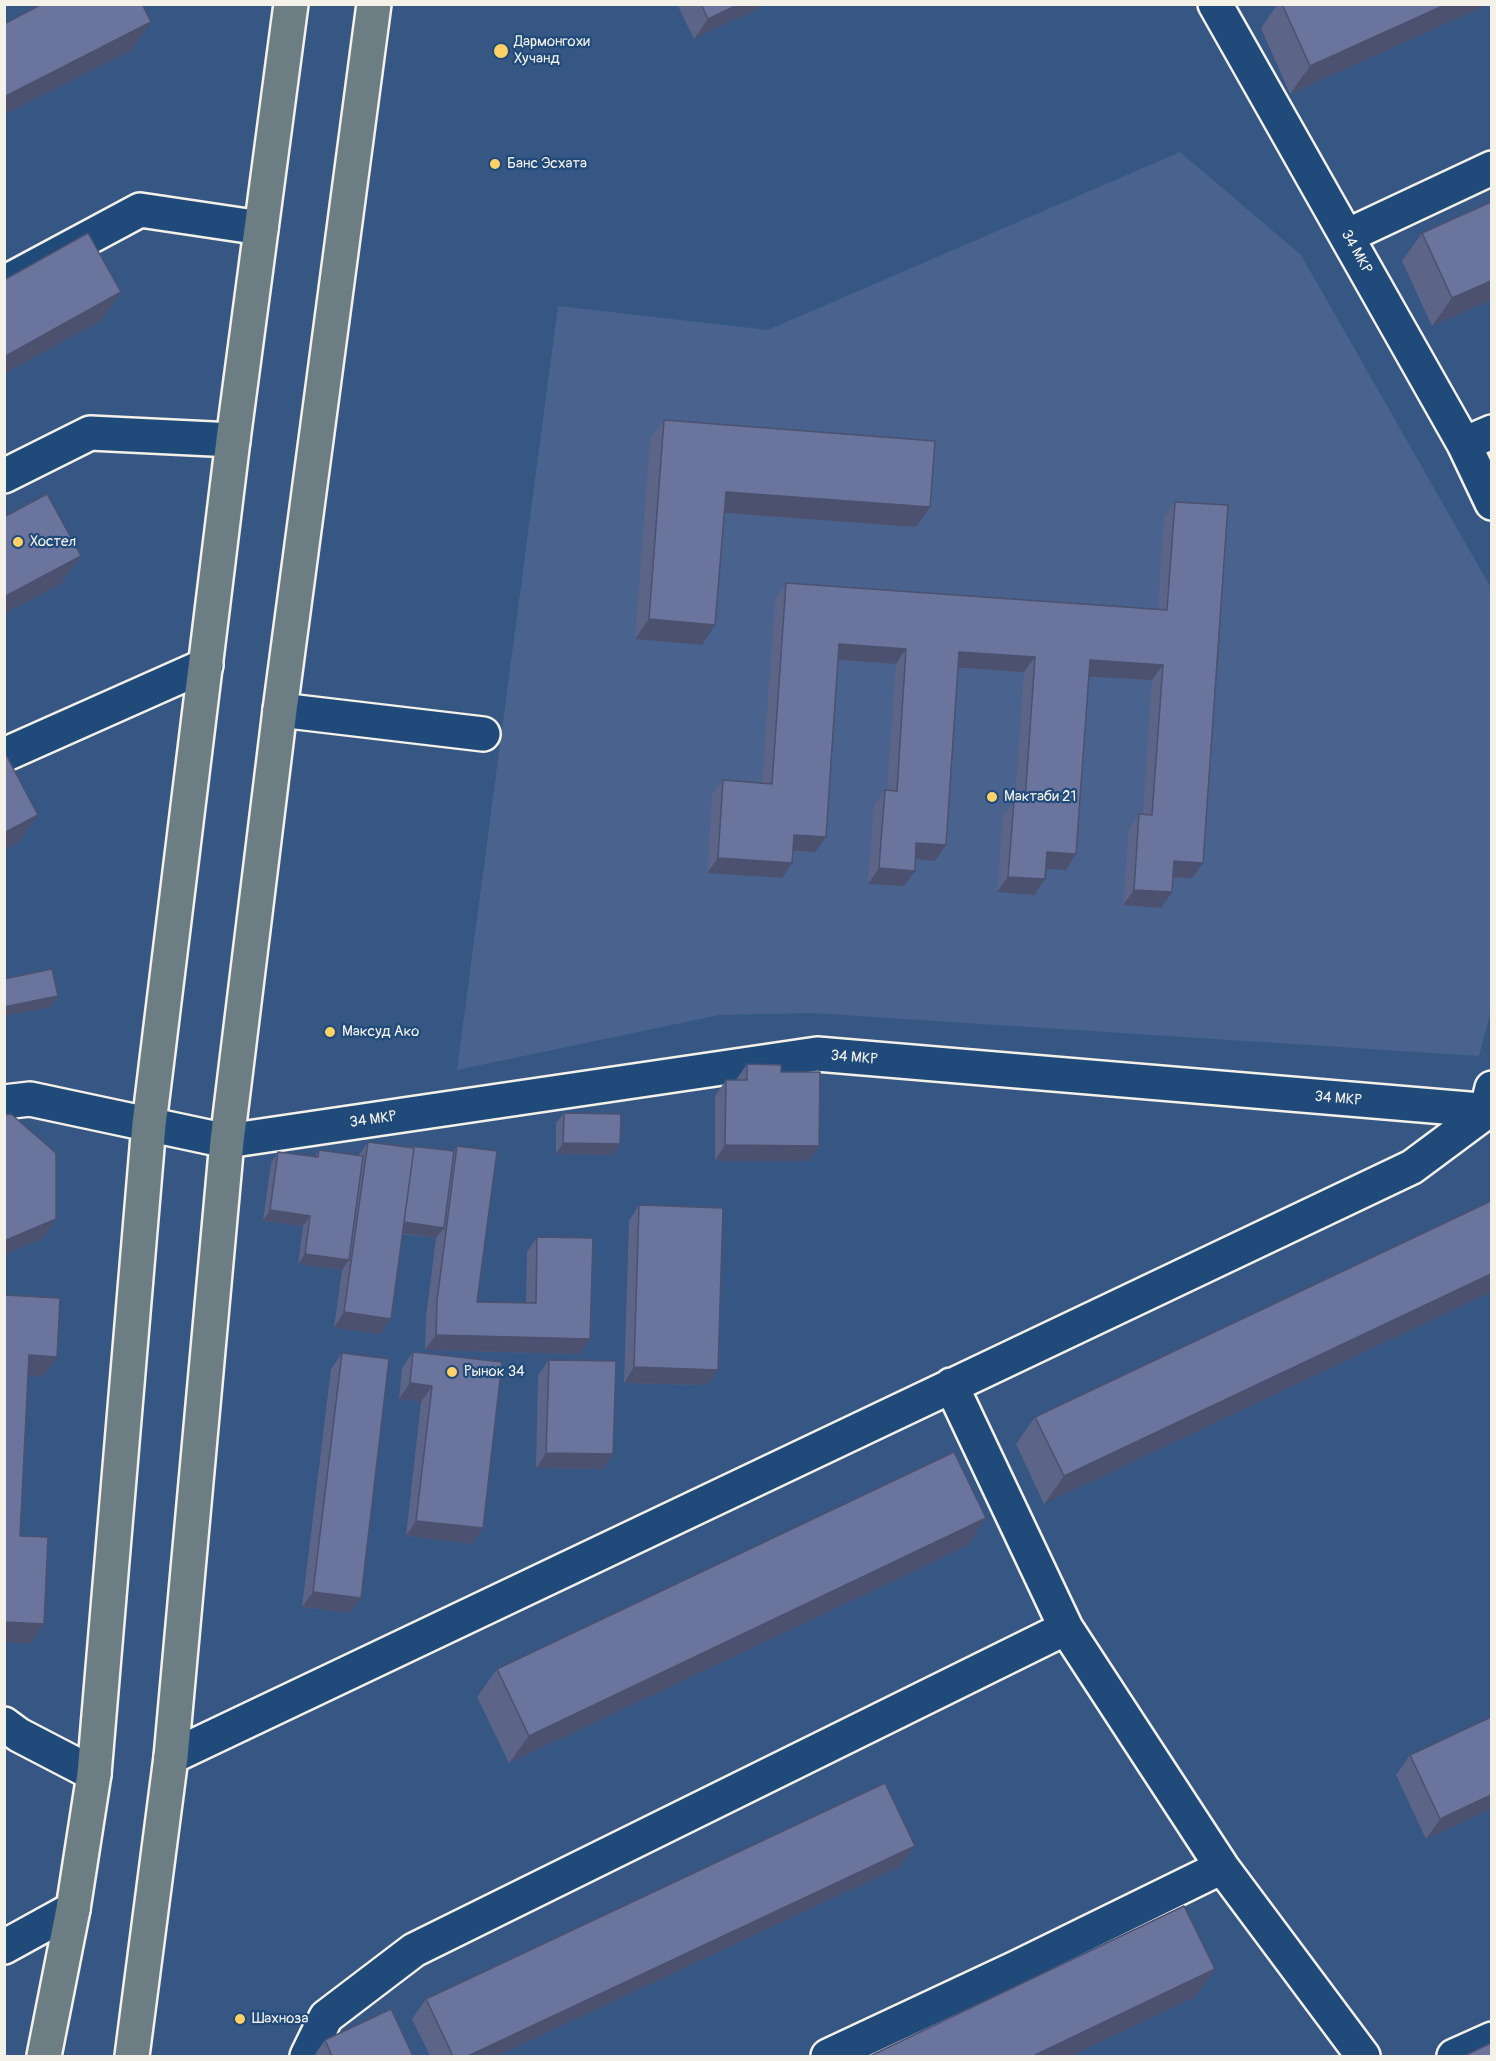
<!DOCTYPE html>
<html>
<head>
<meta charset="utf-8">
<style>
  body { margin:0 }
  #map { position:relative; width:1496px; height:2061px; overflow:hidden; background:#365784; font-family:Pangolin,sans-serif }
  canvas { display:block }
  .frame { position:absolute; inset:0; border:6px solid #f4f1e8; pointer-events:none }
</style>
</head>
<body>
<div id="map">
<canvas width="1496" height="2061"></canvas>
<div class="frame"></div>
</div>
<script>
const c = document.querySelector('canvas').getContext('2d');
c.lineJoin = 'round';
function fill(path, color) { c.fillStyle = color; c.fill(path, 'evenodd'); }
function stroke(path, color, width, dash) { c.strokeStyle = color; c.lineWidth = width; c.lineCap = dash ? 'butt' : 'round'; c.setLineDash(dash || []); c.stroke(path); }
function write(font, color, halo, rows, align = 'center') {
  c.font = font + ' Pangolin,sans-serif'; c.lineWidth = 4.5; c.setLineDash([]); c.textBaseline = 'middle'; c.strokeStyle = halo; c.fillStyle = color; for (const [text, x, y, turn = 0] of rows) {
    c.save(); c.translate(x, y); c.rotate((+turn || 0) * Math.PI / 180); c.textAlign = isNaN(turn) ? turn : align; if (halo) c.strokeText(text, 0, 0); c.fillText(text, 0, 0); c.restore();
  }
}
fill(new Path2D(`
  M1180,152L1301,255L1491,588L1492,1006L1479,1056L812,1013L719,1015L457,1070L558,306L768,330Z`), '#49638e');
const minor = new Path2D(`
  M1215,4L1464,444L1492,503
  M1347,236L1492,168
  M4,283L140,210L261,228
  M1464,444L1492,432
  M4,476L90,433L233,440
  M280,710L483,734
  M4,755L206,665
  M4,1102L30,1099L227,1141L817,1054L1492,1111
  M951,1385L1066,1628L1222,1867L1363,2056
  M4,1724L19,1735L94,1774
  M171,1757L1412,1167L1486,1112L1492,1088
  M4,1947L73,1909
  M307,2056L326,2017L414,1950L1066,1628
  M828,2056L1016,1968L1222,1867
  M1454,2056L1492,2039`);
const major = new Path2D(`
  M44,2056L73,1909L94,1774L149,1124L233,440L291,4
  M132,2056L171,1757L227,1141L280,710L374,4`);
stroke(minor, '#f4f1e8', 38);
stroke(major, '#f4f1e8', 38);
stroke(minor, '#1f4a7a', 33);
stroke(major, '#6c7e84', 33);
fill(new Path2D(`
  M677,4H767L694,39Z
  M1278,4H1489L1290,94L1261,28Z
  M1422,233L1491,300L1432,326L1402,261Z
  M664,420L916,527L724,513L702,645L635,639L650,440Z
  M1175,502L1203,863L1192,878L1173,877L1161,908L1123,905L1129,829L1139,814H1143L1152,680L1089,676L1076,854L1066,870L1046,868L1045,879L1034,895L997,892L1003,816L1014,801H1015L1024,672L958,668L935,861L915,859L904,886L868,884L874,805L885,790H887L896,664L838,660L815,852L793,851L782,878L707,873L712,795L723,780L762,783L775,599L786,583L1158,610L1164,517Z
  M747,1064L781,1072L809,1161H715V1096L726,1080H736Z
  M564,1113L613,1155L556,1154V1123Z
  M368,1142L410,1147L411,1146L454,1151L457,1146L477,1302L526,1303L527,1252L537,1237L590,1339L580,1354L425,1350L426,1317L436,1238L402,1234L380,1334L334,1328L342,1270L298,1264L303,1226L263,1221L271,1163L278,1152L315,1157L319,1150L358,1156Z
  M1491,1201L1044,1504L1016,1444L1035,1417Z
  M639,1205L718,1370L707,1385L624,1383L629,1221Z
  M413,1352L502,1362L483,1528L472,1544L406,1536L421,1402L399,1399L402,1368Z
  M342,1353L350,1613L302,1607L331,1369Z
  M549,1360L613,1454L603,1469L536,1468L538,1375Z
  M986,1518L967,1546L509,1763L477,1697L497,1669Z
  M1410,1755L1491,1809L1426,1839L1396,1775Z
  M901,1866L497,2056H430L412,2019L426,1999Z
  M325,2040L413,2056H314Z`), '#5c6487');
fill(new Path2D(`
  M739,4H767L694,39L708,19Z
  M1447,4H1489L1290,94L1310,66Z
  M151,22L132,50L4,115V97Z
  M1491,281V300L1432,326L1452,298Z
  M121,292L102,320L4,374V357Z
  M726,492L930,507L916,527L712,512Z
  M81,556L61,584L4,614V597Z
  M649,619L715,625L702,645L635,639Z
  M839,644L906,649L896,664L828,659Z
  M959,652L1035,657L1024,672L948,667Z
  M1090,660L1163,665L1152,680L1079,676Z
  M38,815L18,843L4,850V833Z
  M794,835L826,837L815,852L783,850Z
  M916,843L946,845L935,861L906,858Z
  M1047,852L1076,854L1066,870L1036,868Z
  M718,858L792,863L782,878L707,873Z
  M1174,861L1203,863L1192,878L1163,877Z
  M879,868L915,871L904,886L868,884Z
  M1008,877L1045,879L1034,895L997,892Z
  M1134,890L1172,892L1161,908L1123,905Z
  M58,996L51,1007L4,1016V1007Z
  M563,1143L620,1144L613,1155L556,1154Z
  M725,1145L819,1146L809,1161H715Z
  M270,1210L310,1216L303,1226L263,1221Z
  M56,1219L42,1239L4,1255V1241Z
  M401,1222L444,1228L436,1238L394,1232Z
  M305,1254L349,1260L342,1270L298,1264Z
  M1491,1274V1292L1044,1504L1064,1476Z
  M344,1312L391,1319L380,1334L334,1328Z
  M436,1335L590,1339L580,1354L425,1350Z
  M29,1355L57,1357L43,1377L15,1375Z
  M634,1367L718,1370L707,1385L624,1383Z
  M410,1383L432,1386L421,1402L399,1399Z
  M546,1453L613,1454L603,1469L536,1468Z
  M986,1518L967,1546L509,1763L529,1736Z
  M416,1521L483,1528L472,1544L406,1536Z
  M313,1592L361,1598L350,1613L302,1607Z
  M4,1622L44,1624L30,1644L4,1642Z
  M1491,1795V1809L1426,1839L1440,1819Z
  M915,1846L901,1866L497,2056H468Z
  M1215,1969L1195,1997L1071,2056H1033Z`), '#4b516e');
const building = new Path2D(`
  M42,4H142L151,22L4,97V24Z
  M701,4H739L708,19Z
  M1282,4H1447L1310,66Z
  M1491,202V281L1452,298L1422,233Z
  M88,233L121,292L4,357V280Z
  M664,420L935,441L930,507L726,492L715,625L649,619Z
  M47,494L81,556L4,597V517Z
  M1175,502L1228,505L1203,863L1174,861L1172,892L1134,890L1139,814L1152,815L1163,665L1090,660L1076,854L1047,852L1045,879L1008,877L1014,801H1025L1035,657L959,652L946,845L916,843L915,871L879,868L885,790L897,791L906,649L839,644L826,837L794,835L792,863L718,858L723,780L772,784L786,583L1167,610Z
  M5,753L38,815L4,833V753Z
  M52,969L58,996L4,1007V979Z
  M747,1064L781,1065V1072H820L819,1146L725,1145L726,1080H747Z
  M564,1113L621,1114L620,1144L563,1143Z
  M11,1114L56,1153V1219L4,1241V1115Z
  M368,1142L414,1148L391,1319L344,1312Z
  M411,1146L454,1151L444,1228L404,1222L414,1148L411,1147Z
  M457,1146L497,1151L477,1302L536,1303L537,1237L593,1238L590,1339L436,1335L437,1301Z
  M319,1150L363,1156L349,1260L305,1254L310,1216L270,1210L278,1152L318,1157Z
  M1491,1201V1274L1064,1476L1035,1417Z
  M639,1205L723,1208L718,1370L634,1367Z
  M4,1295L60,1298L57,1357L29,1355L20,1536L48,1537L44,1624L4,1622Z
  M413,1352L502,1362L483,1528L416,1521L432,1386L410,1383Z
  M342,1353L389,1359L361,1598L313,1592Z
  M549,1360L616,1361L613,1454L546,1453Z
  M954,1452L986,1518L529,1736L497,1669Z
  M1491,1717V1795L1440,1819L1410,1755Z
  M885,1783L915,1846L468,2056H453L426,1999Z
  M1184,1906L1215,1969L1033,2056H870Z
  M391,2009L413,2056H332L325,2040Z
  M1491,2043V2056H1464Z`);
fill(building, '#6b749d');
stroke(building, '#4b516e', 1.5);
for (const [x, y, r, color] of [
  [501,51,8,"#ffd166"],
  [495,164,6,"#ffd166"],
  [18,542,6,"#ffd166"],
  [992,797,6,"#ffd166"],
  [330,1032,6,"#ffd166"],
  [452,1372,6,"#ffd166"],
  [240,2019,6,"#ffd166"]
]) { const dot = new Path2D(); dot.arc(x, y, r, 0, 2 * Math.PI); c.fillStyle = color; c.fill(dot); stroke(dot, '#1f4a7a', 2); }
write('15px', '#f4f1e8', '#1f4a7a', [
  ["Дармонгохи",514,42],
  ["Хучанд",514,59],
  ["Банс Эсхата",507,164],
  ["Хостел",30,542],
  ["Мактаби 21",1004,797],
  ["Максуд Ако",342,1032],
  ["Рынок 34",464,1372],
  ["Шахноза",252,2019]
], 'left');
write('15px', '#f4f1e8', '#1f4a7a', [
  ["34 МКР",1356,252,61],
  ["34 МКР",854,1058,5],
  ["34 МКР",1338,1099,5],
  ["34 МКР",373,1120,-8]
]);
</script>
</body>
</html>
